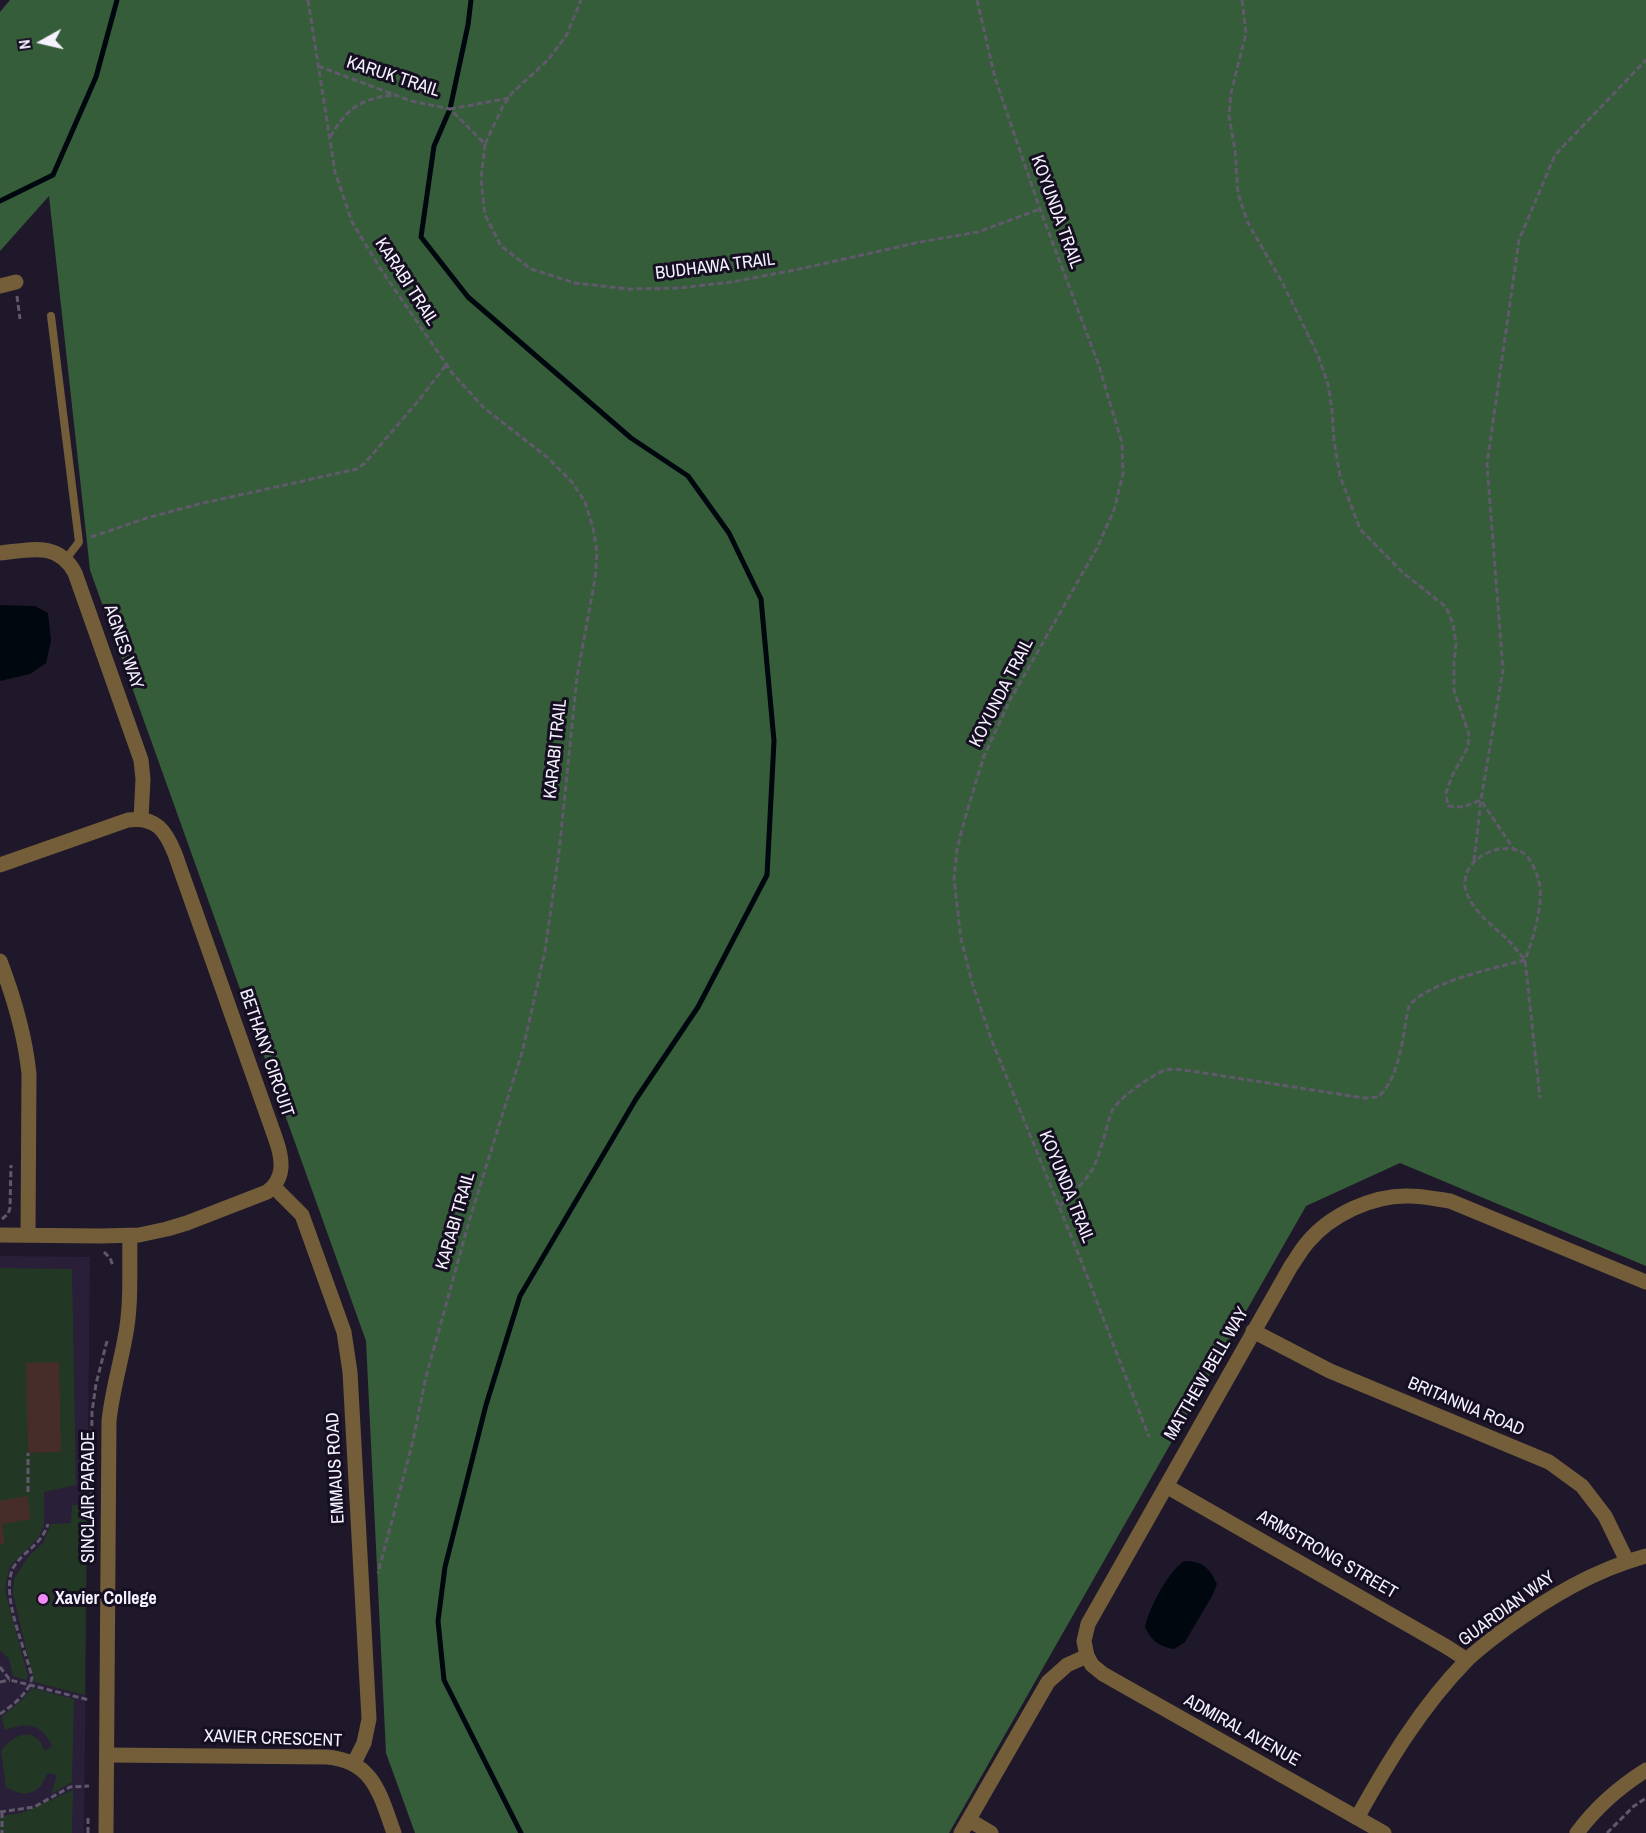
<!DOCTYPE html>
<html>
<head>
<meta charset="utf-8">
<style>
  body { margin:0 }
  #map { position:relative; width:1646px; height:1833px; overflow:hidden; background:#1f182b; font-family:"Archivo Narrow",sans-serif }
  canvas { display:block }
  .north { position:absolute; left:12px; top:12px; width:60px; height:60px; -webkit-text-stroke:4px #160f21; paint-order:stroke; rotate:262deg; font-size:16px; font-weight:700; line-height:24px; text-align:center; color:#f5f1ff }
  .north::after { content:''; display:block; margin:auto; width:21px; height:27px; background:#f5f1ff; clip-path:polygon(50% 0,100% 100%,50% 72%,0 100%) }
</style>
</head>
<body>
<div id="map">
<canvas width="1646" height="1833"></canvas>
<div class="north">N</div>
</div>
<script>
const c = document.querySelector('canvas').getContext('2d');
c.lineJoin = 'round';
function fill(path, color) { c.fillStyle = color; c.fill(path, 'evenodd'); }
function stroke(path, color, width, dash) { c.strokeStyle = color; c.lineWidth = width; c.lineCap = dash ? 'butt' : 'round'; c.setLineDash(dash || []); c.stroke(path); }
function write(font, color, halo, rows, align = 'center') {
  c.font = font + ' "Archivo Narrow",sans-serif'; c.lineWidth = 6; c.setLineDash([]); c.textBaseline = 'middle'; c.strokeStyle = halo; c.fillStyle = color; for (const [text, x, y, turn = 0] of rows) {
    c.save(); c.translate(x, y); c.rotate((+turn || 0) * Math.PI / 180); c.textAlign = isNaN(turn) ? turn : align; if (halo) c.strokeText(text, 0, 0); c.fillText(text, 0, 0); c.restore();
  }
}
fill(new Path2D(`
  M0,1256L90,1257L84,1833H0Z`), '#291f38');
fill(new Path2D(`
  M0,1268L72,1269L76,1485L44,1492V1524L39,1537L10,1566L7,1577L5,1591L28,1676L26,1680L13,1676L9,1659L0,1650Z
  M87,1504L85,1695L34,1682L13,1594L14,1579L28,1557L43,1543L51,1524L71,1523L72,1505Z
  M32,1688L74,1699L72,1782L51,1794L57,1775L47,1773C41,1794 25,1799 6,1787L1,1751C7,1742 24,1728 36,1738C40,1740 43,1747 45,1751L52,1746C41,1723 28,1722 5,1730L1,1717L24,1698Z
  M73,1790L72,1833H0V1816L22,1813Z`), '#223824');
fill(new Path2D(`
  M10,0H1646V1266L1400,1163L1306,1206L949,1833H415L386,1753L366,1341L90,570L49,196L0,251V12Z`), '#365d3a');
fill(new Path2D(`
  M0,605L35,606L48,613L51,641L46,663L30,674L0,681Z
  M1184,1561C1202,1561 1209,1567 1217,1584L1212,1596L1185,1642L1174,1649C1158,1646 1152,1641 1145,1627C1149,1608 1167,1573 1184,1561Z`), '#00070e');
stroke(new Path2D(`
  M471,0L468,25L450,109L434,146L421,237L468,297L631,438L688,476L729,533L761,599L774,741L767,875L698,1007L636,1099L520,1296L486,1405L445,1567L438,1621L444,1680L521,1833
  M0,201L53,175L96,77L117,0`), '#00070e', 5);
fill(new Path2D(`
  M59,1362L61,1452L28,1453L26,1363Z
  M27,1496L31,1519L2,1524L5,1544L0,1545V1501Z`), '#462d29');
stroke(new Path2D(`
  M308,0L335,172L352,222L380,268L453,374L484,408L547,457L572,482L585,502L593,528L597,552L595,579L577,677L559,852L545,951L523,1049L470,1218L426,1377L412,1445L378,1573
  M977,0L995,78L1040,209L1099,366L1122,443L1123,474L1114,510L1097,548L1010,700L984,756L965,818L957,849L954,879L961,939L973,986L992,1041L1082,1263L1149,1437
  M1242,0L1246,33L1231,93L1229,116L1235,150L1238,194L1248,223L1282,282L1317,353L1328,384L1332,410L1334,441L1340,476L1360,529L1401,571L1446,607L1453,624L1456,644L1454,662V691L1469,734L1468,747L1452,776L1446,793L1448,806L1463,807L1481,800L1503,670L1487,464L1519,240L1555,155L1646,60
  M318,66L411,101L450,109L485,144L503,106L512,93L548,60L566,36L581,0
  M450,109L509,98
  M330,137C347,109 359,99 393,95
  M485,144L481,179L485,215L501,246L531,269L575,283L628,289L680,288L732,282L795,270L925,241L978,232L1040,209
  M17,296L20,319
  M91,537L147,518L199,504L357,469L365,463L419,400L446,365
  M1482,802L1515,851
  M1474,861L1481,800
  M1060,1206C1071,1194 1085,1183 1093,1168C1102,1150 1105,1130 1112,1111C1116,1100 1154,1073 1166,1070C1176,1068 1188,1071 1198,1072L1364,1098L1378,1097C1401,1077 1402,1035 1409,1006C1427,982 1495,968 1525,960C1532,941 1538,922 1540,902C1541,893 1540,883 1537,875C1534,867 1529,856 1522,852C1496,839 1455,864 1467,894C1476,915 1495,927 1510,942C1515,948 1520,954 1525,960L1540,1098
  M2,1219L8,1214L10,1208L11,1165
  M104,1252L110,1258L113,1266
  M28,1492V1453
  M91,1507L92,1412L96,1384L107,1341
  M0,1667L10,1680L89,1700
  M0,1682L10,1680
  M0,1714C13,1705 28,1694 32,1678C26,1649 0,1596 13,1568C23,1551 41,1546 48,1524
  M0,1812L34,1807L70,1787L89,1786
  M2,1812V1833
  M88,1833V1817
  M1607,1833L1634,1806L1646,1798`), '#5f596b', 3, [6, 3]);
stroke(new Path2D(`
  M51,316L79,542L66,559`), '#735e39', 8);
stroke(new Path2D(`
  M0,286L16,282
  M0,553C30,550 58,541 75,573L141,760L143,779L141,819
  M0,865L128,820C156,816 166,831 175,854L276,1140C283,1160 285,1179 267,1192L187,1223L167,1229L139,1235L101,1236L0,1235
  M0,961C14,998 25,1034 29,1074L28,1235
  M274,1187L302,1215L344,1332L350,1372L369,1719L364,1743L354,1763
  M1253,1331L1330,1371L1549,1462L1582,1486L1605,1516L1627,1561
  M1166,1486L1447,1647L1467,1660
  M1087,1656L1092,1665L1103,1674L1384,1833
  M107,1755L327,1757C374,1761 380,1795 394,1833
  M1357,1818C1388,1762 1422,1706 1466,1661C1478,1649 1492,1639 1505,1629C1548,1598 1594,1570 1646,1556
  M969,1820L991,1833
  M961,1833L1048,1682L1067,1665L1087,1656L1084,1641L1088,1624L1291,1266C1296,1259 1301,1250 1307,1243C1330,1215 1372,1195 1409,1196C1423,1196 1436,1199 1450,1201L1646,1282
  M1577,1833C1596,1807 1619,1787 1646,1770`), '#735e39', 15);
stroke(new Path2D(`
  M106,1833L109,1421C112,1392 120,1366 125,1338C132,1304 129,1270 130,1236`), '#735e39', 15);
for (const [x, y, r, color] of [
  [43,1599,6,"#f18af4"]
]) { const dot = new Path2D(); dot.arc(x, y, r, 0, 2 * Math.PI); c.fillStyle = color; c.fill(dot); stroke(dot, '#160f21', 2); }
write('18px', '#f5f1ff', '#160f21', [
  ["KARUK TRAIL",393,77,18],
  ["KOYUNDA TRAIL",1056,212,70],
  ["BUDHAWA TRAIL",715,267,-7],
  ["KARABI TRAIL",406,282,57],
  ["AGNES WAY",123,647,71],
  ["KOYUNDA TRAIL",1002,693,-63],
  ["KARABI TRAIL",556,749,-84],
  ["BETHANY CIRCUIT",266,1053,71],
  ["KOYUNDA TRAIL",1066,1187,68],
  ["KARABI TRAIL",456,1221,-74],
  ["MATTHEW BELL WAY",1207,1374,-60],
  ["BRITANNIA ROAD",1466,1407,23],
  ["EMMAUS ROAD",336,1468,-93],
  ["SINCLAIR PARADE",89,1497,-90],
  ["ARMSTRONG STREET",1327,1555,30],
  ["GUARDIAN WAY",1507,1609,-36],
  ["ADMIRAL AVENUE",1242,1731,29],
  ["XAVIER CRESCENT",273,1739,2]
]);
write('bold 18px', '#f5f1ff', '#160f21', [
  ["Xavier College",55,1599]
], 'left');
</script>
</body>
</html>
